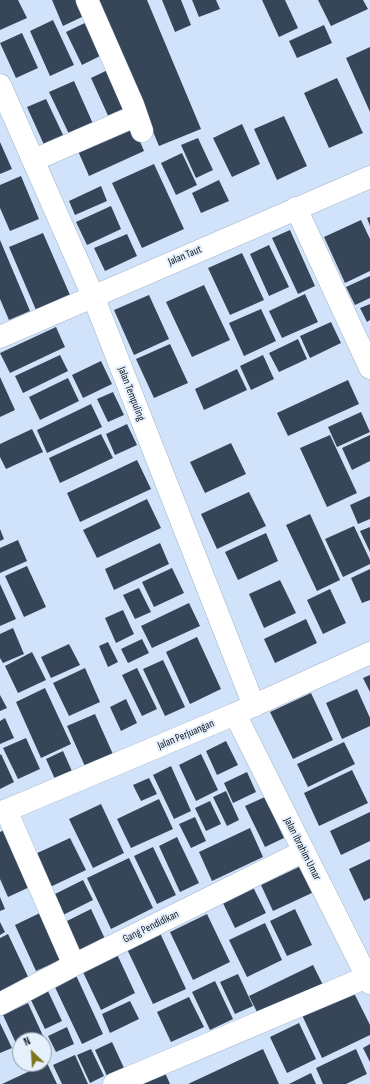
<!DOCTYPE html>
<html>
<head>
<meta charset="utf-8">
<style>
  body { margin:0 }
  #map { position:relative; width:370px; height:1084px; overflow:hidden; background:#d1e3fa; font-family:"Sofia Sans Condensed",sans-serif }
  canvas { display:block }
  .north { position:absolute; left:12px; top:1032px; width:40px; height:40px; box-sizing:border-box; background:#e5f0fd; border:1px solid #919aa5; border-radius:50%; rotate:335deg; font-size:11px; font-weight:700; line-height:16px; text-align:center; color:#131921 }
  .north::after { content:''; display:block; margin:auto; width:14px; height:18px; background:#80771c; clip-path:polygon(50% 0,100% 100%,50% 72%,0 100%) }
</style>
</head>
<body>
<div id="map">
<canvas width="370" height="1084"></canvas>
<div class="north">N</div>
</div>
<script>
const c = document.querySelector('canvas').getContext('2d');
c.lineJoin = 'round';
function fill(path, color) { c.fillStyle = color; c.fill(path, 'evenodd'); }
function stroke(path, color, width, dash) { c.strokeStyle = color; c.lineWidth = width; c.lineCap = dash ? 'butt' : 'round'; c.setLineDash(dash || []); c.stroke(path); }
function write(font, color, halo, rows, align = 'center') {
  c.font = font + ' "Sofia Sans Condensed",sans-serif'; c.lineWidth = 4; c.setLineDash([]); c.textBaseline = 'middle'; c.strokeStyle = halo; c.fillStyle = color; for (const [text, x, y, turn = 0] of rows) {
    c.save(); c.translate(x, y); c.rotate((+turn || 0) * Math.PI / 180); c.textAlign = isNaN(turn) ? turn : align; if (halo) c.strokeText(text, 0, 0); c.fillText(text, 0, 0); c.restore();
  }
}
fill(new Path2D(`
  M0,0H18L27,18L0,30Z
  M52,0H77L84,16L63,26Z
  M98,0H147L201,129L159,146Z
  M162,0H181L191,25L175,32Z
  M192,0H216L220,9L199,17Z
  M262,0H285L298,28L279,37Z
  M318,0H363L368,9L331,26Z
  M53,20L74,65L50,76L30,31Z
  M89,21L104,54L82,65L66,32Z
  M324,25L332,43L297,58L289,41Z
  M22,33L38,68L16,78L0,43Z
  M370,47V112L346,58Z
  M114,67L134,109L110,120L91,78Z
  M337,78L363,133L329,148L304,93Z
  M74,81L94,126L70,136L49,92Z
  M46,99L65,139L45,147L27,107Z
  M284,116L307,166L277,180L254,129Z
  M242,124L260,164L232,177L213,138Z
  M133,125L144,151L89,176L78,151Z
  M198,138L213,170L196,178L181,145Z
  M0,142L12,169L0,174Z
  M182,153L197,185L176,195L161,163Z
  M154,164L184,229L142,248L112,183Z
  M21,176L39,219L10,231L0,208V185Z
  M219,180L229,201L201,213L192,193Z
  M101,186L107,201L75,215L69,201Z
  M111,206L121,229L87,245L76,222Z
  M370,217V226L367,218Z
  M361,220L370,239V271L345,283L324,237Z
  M290,230L315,286L298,294L272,238Z
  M43,233L70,295L36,310L9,247Z
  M127,234L137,256L105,271L94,248Z
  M0,240L30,311L9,320L0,299Z
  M269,245L289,287L269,296L250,254Z
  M242,253L264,300L230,315L208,268Z
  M370,276V298L355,305L346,287Z
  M204,285L230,340L192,357L166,302Z
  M305,294L318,322L282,338L269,311Z
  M149,295L169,339L134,355L114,310Z
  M370,304V320L367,322L360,308Z
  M261,309L276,341L244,356L229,323Z
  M331,322L341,343L310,358L300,336Z
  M56,327L65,347L10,373L0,353Z
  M298,339L307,359L279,372L269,353Z
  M170,344L188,383L154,398L136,359Z
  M60,355L68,371L23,393L15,376Z
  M263,355L274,379L251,390L240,366Z
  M101,361L112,384L83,398L72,375Z
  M237,369L247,390L204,410L195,389Z
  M0,377L15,410L0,417Z
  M68,378L79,401L40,420L29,397Z
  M348,380L359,404L288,436L277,413Z
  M113,392L124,415L108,422L97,399Z
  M91,404L102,427L47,453L37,430Z
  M361,412L370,432L337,447L328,427Z
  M127,424L137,445L115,455L106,434Z
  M32,429L43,452L6,469L0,457V444Z
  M101,434L113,458L60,483L49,458Z
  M330,435L357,493L327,507L300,448Z
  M370,435V461L352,470L342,448Z
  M231,443L246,474L205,493L190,462Z
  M137,460L151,489L80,522L67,493Z
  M249,492L266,526L217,549L201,514Z
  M370,496V519L358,524L350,505Z
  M147,499L161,528L97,558L83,530Z
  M310,514L340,580L317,591L286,525Z
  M354,526L370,560V564L343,577L325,539Z
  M370,527V552L360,531Z
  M0,529L4,539L0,541Z
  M266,533L278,561L238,580L225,552Z
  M18,540L27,561L0,573V548Z
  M160,543L169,564L114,590L105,569Z
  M27,566L46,607L24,617L5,576Z
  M172,568L184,593L154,607L142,582Z
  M370,569V600L362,603L351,578Z
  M280,580L296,613L264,628L249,594Z
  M0,584L16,619L0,626Z
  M139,588L151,612L135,619L123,595Z
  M330,589L346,623L323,634L307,600Z
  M189,603L200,626L152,648L141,626Z
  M123,610L134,634L116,643L105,618Z
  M306,619L317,643L275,663L264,639Z
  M13,628L24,654L3,663L0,658V634Z
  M197,637L221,689L190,704L166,652Z
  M142,639L149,653L128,663L121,649Z
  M108,642L118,662L108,667L99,646Z
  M69,644L80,665L51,678L41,657Z
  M32,652L46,680L18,693L5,666Z
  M163,660L185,707L165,716L143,669Z
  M85,668L100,702L69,716L53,683Z
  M137,668L157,709L142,716L122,675Z
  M370,675V692L363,678Z
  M45,688L71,744L41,758L16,702Z
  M357,689L370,718V726L342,739L326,703Z
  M311,693L333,740L293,759L270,712Z
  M0,695L7,708L0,711Z
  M126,699L137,723L121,731L110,707Z
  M95,714L116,761L88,773L67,726Z
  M5,718L14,738L0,744V721Z
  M26,738L40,769L18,779L3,748Z
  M226,741L238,765L217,775L206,751Z
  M344,742L355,764L308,787L297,764Z
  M63,751L75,778L58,786L46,759Z
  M1,754L14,782L0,789V755Z
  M201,754L218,790L196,801L179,765Z
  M171,766L191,811L174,819L153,775Z
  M352,770L368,803L319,826L304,793Z
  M247,772L256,792L233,803L224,783Z
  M149,778L157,794L141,801L133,785Z
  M226,791L239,820L227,826L213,797Z
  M265,797L284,838L265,847L245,806Z
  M159,799L173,829L131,848L117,819Z
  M210,801L221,824L206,831L195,808Z
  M101,804L124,853L93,868L69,819Z
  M370,812V841L341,855L330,831Z
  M195,817L206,841L191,848L179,824Z
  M8,828L34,885L8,897L0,879V832Z
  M250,828L263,857L212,881L199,852Z
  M177,837L199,883L180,892L159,846Z
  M70,838L86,870L48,888L33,855Z
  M153,847L176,895L157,904L134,856Z
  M129,858L153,908L111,929L87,878Z
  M370,859V898L364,901L349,869Z
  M301,866L314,892L273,911L261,885Z
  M83,880L93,900L59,917L49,897Z
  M251,883L266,913L235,928L220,897Z
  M0,897L5,909L0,911Z
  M91,909L105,939L75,954L61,924Z
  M295,909L312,945L287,956L270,921Z
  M44,911L65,958L36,971L15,925Z
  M207,914L230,962L193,980L170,932Z
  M0,922L5,932L0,935Z
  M265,923L282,960L247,977L229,940Z
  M160,933L186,989L153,1004L127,949Z
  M8,934L31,983L0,998V938Z
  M116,952L135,993L101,1010L81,968Z
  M313,965L324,987L260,1018L249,996Z
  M75,973L103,1034L82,1044L53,983Z
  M238,974L253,1006L235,1014L220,982Z
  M215,981L233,1019L210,1030L192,992Z
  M47,989L62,1021L45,1029L30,998Z
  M353,991L370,1025V1035L322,1058L302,1015Z
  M189,997L204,1027L171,1042L157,1012Z
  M130,1001L139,1019L110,1033L102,1014Z
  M28,1003L49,1049L44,1051V1040H20V1052L3,1015Z
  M0,1023L12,1048L0,1053Z
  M299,1023L316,1059L287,1073L270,1037Z
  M67,1027L74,1044L56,1052L48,1036Z
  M112,1042L124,1068L107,1076L95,1050Z
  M370,1044V1062L363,1048Z
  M91,1049L104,1076L90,1083L77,1055Z
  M263,1049L279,1084H188Z
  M356,1049L367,1074L346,1084H323L316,1068Z
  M75,1055L88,1084H62L53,1065Z
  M47,1063L57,1084H2Z
  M162,1066L170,1084H140Z
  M311,1073L316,1084H289Z`), '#364557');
const minor = new Path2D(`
  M87,0L133,105L142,131
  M0,85L93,296L254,706
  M34,160L126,120
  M296,208L370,368
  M0,337L370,177
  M235,714L370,983
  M6,810L74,965
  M0,813L235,714L370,653
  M0,1004L74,965L304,851
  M114,1084L367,977`);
stroke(minor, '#a1b3c8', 23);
stroke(minor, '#fff', 22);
write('11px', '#131921', '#e5f0fd', [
  ["Jalan Taut",185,256,-23],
  ["Jalan Tempuling",131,394,69],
  ["Jalan Perjuangan",186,735,-23],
  ["Jalan Ibrahim Umar",302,849,63],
  ["Gang Pendidikan",151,927,-26]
]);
</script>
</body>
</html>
